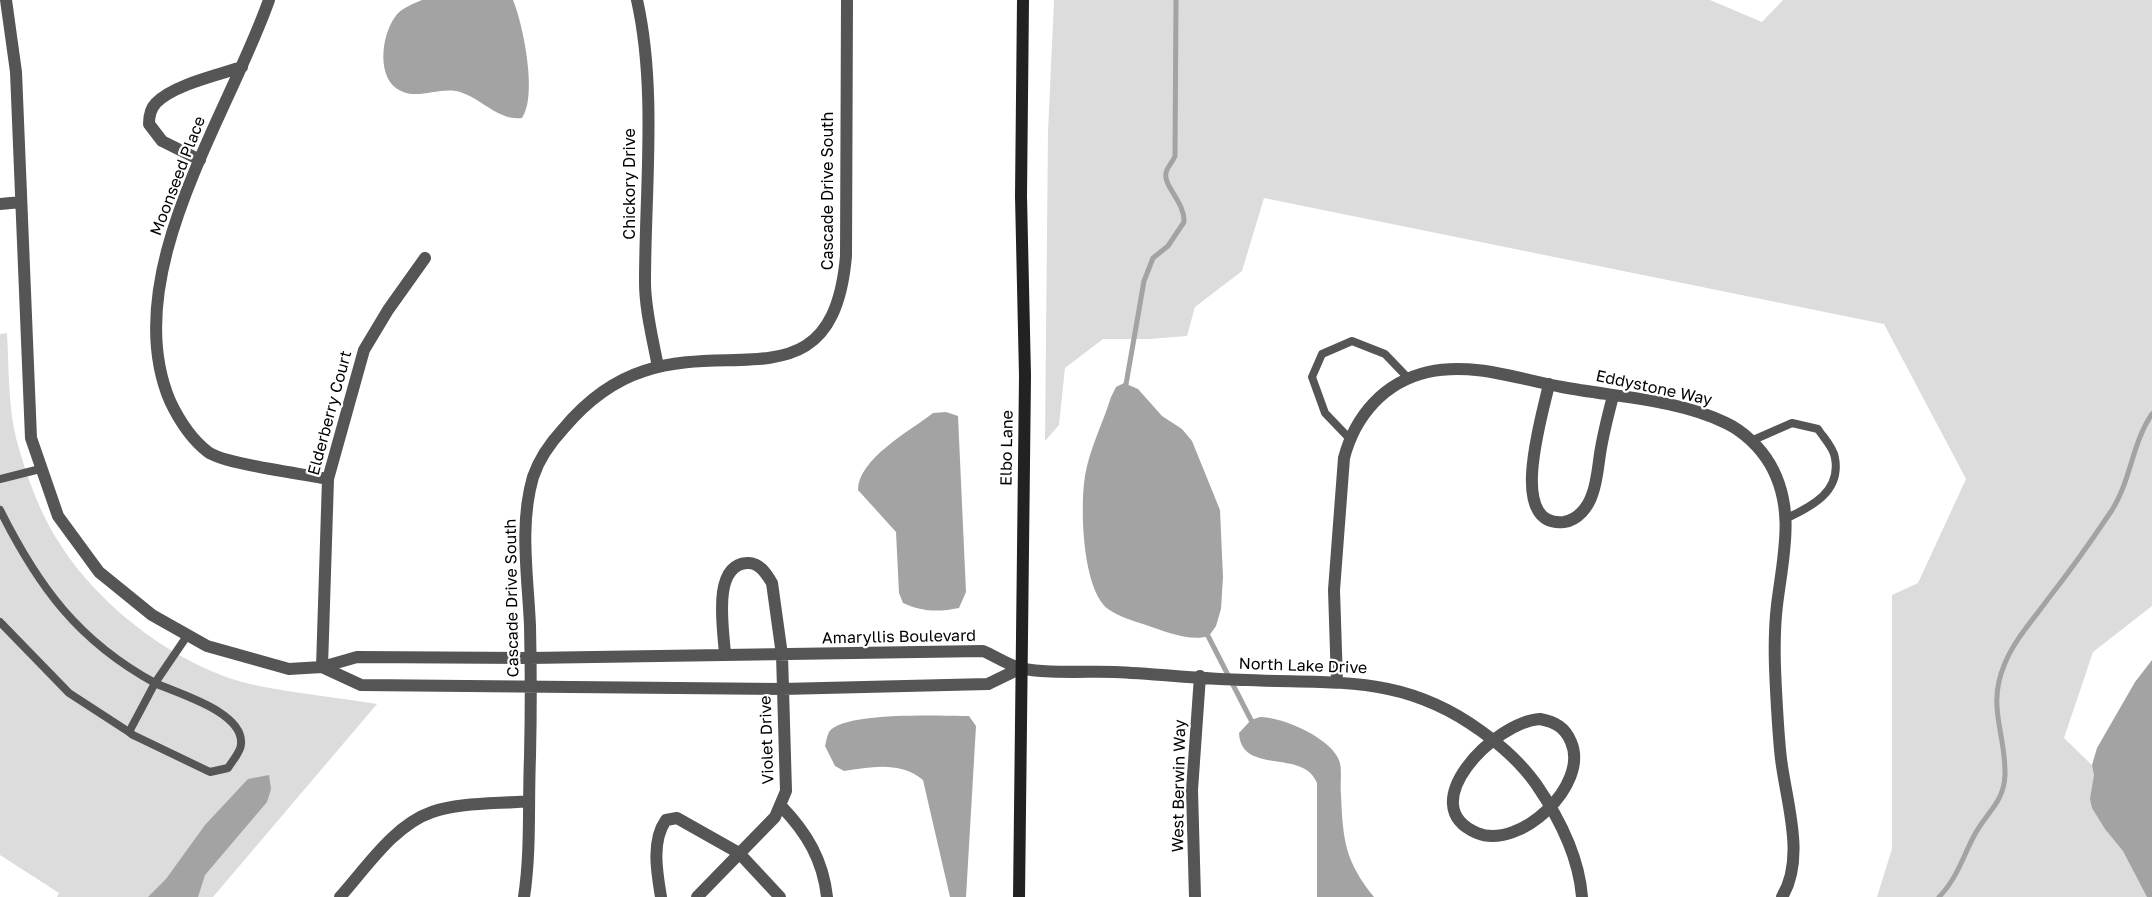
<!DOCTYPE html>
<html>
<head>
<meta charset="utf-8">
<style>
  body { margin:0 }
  canvas { display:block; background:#fff }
</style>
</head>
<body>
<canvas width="2152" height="897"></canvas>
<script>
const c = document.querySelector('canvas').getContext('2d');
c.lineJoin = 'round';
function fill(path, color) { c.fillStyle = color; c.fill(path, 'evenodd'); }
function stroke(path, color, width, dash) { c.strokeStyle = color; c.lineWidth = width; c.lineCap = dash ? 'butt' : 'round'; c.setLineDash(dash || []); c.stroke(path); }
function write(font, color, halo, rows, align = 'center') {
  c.font = font + ' "Golos Text",sans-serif'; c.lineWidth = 4.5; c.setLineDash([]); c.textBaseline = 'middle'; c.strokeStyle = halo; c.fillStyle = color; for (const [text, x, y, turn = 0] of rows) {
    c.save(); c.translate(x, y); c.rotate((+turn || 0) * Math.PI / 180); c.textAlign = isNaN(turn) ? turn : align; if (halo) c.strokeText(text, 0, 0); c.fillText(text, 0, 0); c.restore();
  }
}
fill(new Path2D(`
  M1054,0H1710L1762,22L1783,0H2152V606L2093,652L2064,738L2092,765L2152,897H1877L1892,849V595L1918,583L1966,479L1884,324L1264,198L1242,271L1195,307L1187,336L1149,339H1103L1065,368L1059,425L1045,441L1048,132Z
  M7,333C9,368 8,404 16,438C26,475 40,515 62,547C101,608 179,667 250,684C291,693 335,697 377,704L213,897H57L59,893L0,855V334Z`), '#dcdcdc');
fill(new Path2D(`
  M422,0H513C523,24 538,96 522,118C499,121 482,99 460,92C440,86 419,100 401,91C376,80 381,36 395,17C401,8 413,4 422,0Z
  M1124,383L1138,389L1162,416L1182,429L1192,441L1220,510L1223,577L1221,609L1216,626L1209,636C1190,642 1164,631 1146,625C1134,621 1119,617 1108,609C1082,589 1080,506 1085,476C1089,450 1103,423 1111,397L1116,387Z
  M946,412L958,416L966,592L959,608C939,612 922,612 903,603L899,593L896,532L858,490C858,459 910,431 933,413Z
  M2152,660V897H2147L2123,851L2105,829L2092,808L2090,799L2094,775L2092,765L2097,748L2135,682Z
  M969,716L976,726L966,897H950L923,780C900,761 871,767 844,771L835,766L825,746C826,742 827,736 829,732C843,711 943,716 969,716Z
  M1260,717C1283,717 1334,739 1340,763C1342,773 1340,785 1341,795C1343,841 1345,861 1374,897H1317V783C1304,748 1241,776 1239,733L1251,720Z
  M269,775L271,789L267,802L205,875L198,897H148L166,879L205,825L248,779Z`), '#a3a3a3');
stroke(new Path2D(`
  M1125,390L1144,281L1153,258L1168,246L1184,222C1185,202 1163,186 1166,173C1167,167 1173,162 1175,156L1176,0
  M1206,632L1251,720L1255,724
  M1939,897C1957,879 1963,856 1975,834C1987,812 2004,802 2005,775C2006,732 1986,707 2005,663C2015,639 2033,620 2048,599C2070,571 2092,540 2112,510C2131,480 2132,443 2152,414`), '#a3a3a3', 5);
stroke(new Path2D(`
  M1349,438L1325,413L1312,377L1322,354L1352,341L1385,354L1409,379
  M1751,441L1792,423L1818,429C1823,437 1834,448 1835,458C1841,491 1813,506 1787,518
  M0,479L40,469
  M0,510C38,586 78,641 155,683L187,636
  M0,622L69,693L129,732L133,735L210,772L228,768C232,761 241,752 241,744C244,712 179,694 155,683L129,732`), '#555', 8);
stroke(new Path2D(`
  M6,0L16,72L31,438L58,516L99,572L152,615L207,646L289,669L322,667L357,657L529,658L983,651C995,656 1008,665 1020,668C1042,674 1091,671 1115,672C1159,674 1203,679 1247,680C1338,684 1403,674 1481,731C1502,746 1521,763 1536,784C1558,816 1579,857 1582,897
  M269,0C228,117 117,276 170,401C179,420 191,439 208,452C224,464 304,474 328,479
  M637,0C657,89 645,190 645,282C645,310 653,340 658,367
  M200,160L162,141L149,124C149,116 150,109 156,103C173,85 218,75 242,67
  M0,204L21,202
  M1549,384C1543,414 1506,528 1564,522C1578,520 1588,507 1592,495C1597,482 1598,467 1600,454C1603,434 1608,415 1613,396
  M322,667L361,685L782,689L988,684L1021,668
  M322,667L328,479L364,350L388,310L425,258
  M1337,682L1334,590L1344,458C1355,416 1384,382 1428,372C1473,362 1518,379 1562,387C1615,397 1676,399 1726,423C1743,431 1760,447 1770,464C1796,509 1783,556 1777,605C1773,639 1775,674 1777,708C1778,725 1779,742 1781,759C1786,801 1806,858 1782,897
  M1540,719C1555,722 1565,727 1571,742C1590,785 1519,851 1477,833C1412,806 1494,722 1540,719Z
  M781,806C807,833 823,860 827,897
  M340,897C366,868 394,825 432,812C459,802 500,804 529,801
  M524,897C531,851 528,804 530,757C531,714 531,669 530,626C528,577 519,525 533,477C539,459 551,442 564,428C585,403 613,381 644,371C735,340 833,403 846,256L847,0
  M661,897C657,873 651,841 666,820L677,818L739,853L780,897
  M697,897L775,817L786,791L782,655L772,583C766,573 759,562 747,563C711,565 724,632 725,655
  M1195,897L1192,790L1200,676`), '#555', 12);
stroke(new Path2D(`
  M1019,897L1025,376L1021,196L1023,0`), '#222', 12);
write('16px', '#000', '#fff', [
  ["Moonseed Place",178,176,-69],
  ["Chickory Drive",630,184,-90],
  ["Cascade Drive South",828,191,-90],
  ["Eddystone Way",1654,388,12],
  ["Elderberry Court",330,413,-75],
  ["Elbo Lane",1007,448,-89],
  ["Cascade Drive South",512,598,-91],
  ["Amaryllis Boulevard",899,637,-1],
  ["North Lake Drive",1303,666,2],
  ["Violet Drive",767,740,-92],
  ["West Berwin Way",1179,786,-89]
]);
</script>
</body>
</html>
